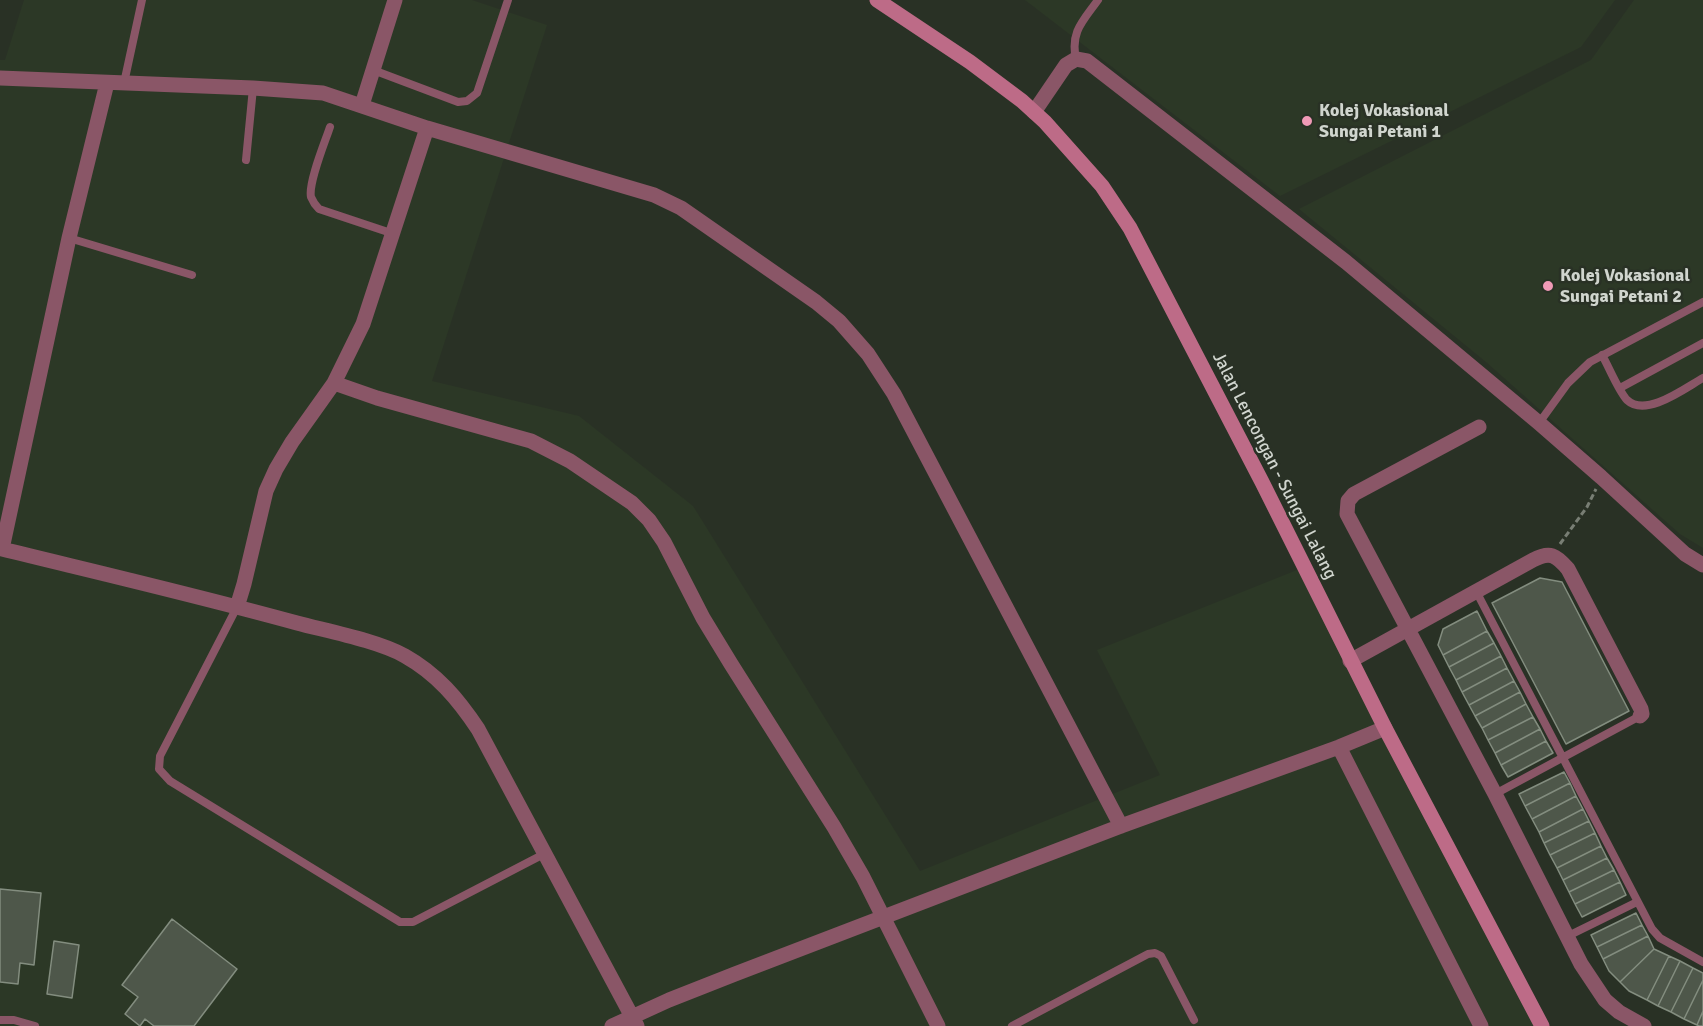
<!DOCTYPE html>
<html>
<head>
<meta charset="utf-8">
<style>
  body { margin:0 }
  canvas { display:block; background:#293125 }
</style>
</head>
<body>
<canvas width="1703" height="1026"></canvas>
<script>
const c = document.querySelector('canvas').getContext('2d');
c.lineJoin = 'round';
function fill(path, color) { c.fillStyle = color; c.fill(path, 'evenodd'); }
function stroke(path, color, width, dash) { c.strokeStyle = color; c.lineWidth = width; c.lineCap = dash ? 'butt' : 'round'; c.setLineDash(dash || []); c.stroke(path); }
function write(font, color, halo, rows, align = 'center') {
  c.font = font + ' Signika,sans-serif'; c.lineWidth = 5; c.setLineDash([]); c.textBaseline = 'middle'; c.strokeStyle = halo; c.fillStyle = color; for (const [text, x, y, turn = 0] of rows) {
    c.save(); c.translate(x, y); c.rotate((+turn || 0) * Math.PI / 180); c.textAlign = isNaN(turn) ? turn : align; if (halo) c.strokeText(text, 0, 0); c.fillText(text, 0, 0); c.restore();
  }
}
fill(new Path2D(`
  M24,0H472L547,25L432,381L579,416L693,506L920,871L1160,775L1097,650L1307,566L1541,1026H0V60H5Z
  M1025,0H1615L1581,47L1280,196Z
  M1634,0H1703V548L1680,534L1486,362L1299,209L1591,60Z`), '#2c3826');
const building = new Path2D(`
  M1540,578L1562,582L1629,711L1566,744L1492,603Z
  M1477,611L1487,631L1443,655L1438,645L1443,629Z
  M1487,631L1494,643L1449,667L1443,655Z
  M1494,643L1501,656L1456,680L1449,667Z
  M1501,656L1507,668L1462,692L1456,680Z
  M1507,668L1514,681L1469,705L1462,692Z
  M1514,681L1520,692L1475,716L1469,705Z
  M1520,692L1526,704L1482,728L1475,716Z
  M1526,704L1533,717L1488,740L1482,728Z
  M1533,717L1540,729L1495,753L1488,740Z
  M1540,729L1546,741L1501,765L1495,753Z
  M1546,741L1553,753L1508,777L1501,765Z
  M1564,772L1570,783L1525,806L1519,794Z
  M1570,783L1576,796L1532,819L1525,806Z
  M1576,796L1583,809L1539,832L1532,819Z
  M1583,809L1589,821L1544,843L1539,832Z
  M1589,821L1595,833L1550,855L1544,843Z
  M1595,833L1601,846L1557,868L1550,855Z
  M1601,846L1607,858L1563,880L1557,868Z
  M1607,858L1614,870L1569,892L1563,880Z
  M1614,870L1620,882L1575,904L1569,892Z
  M1620,882L1626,895L1582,917L1575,904Z
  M0,889L41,893L34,965L20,963L18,984L0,982Z
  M1636,913L1642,925L1597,947L1591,935Z
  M172,919L237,969L194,1026H154L145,1019L140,1026L125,1014L138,997L122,985Z
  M1642,925L1648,936L1603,959L1597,947Z
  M1648,936L1654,949L1620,982L1609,971L1603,959Z
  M54,941L79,945L72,998L47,994Z
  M1654,949L1669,956L1647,1000L1629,991L1620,982Z
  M1669,956L1680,961L1658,1006L1647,1000Z
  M1680,961L1693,968L1671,1012L1658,1006Z
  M1693,968L1703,973V980L1684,1019L1671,1012Z
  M1703,980V1011L1697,1025L1684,1019Z
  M1703,1011V1026H1699L1697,1025Z`);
fill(building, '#4e574a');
stroke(building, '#838d7f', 1.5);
stroke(new Path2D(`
  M1560,544L1587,507L1596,489`), '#787e74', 3, [6, 3]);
stroke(new Path2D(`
  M1076,59C1070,32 1083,21 1098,0
  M373,70L458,102L467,101L477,93L508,0
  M124,83L142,0
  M330,127C325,142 308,183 311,197C313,202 315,205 319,209L394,234
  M246,160L253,88
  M69,238L192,275
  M1602,355C1609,367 1618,390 1627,400C1646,418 1685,388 1703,378
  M1620,388L1703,343
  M1539,423L1568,383L1590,362L1703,302
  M1476,591L1652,929L1660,938L1703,962
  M237,607L160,756L159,769L170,781L400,922H413L544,854
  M1495,794L1640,716
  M1568,936L1637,902
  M0,1020H14L35,1026
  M1012,1026L1148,954L1155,953L1161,956L1194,1020`), '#8a5667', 8);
stroke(new Path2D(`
  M0,78L253,88L323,93L427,128L654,195L681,208L816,302L839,321L868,354L894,394L1121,826
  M107,83L69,238L2,549C100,573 199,596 297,623C327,631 379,641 405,656C437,674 458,699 478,729L637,1026
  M362,105L395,0
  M1034,112L1066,65L1076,59L1087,61L1346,262L1539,423L1601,477L1685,554L1703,565
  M334,383L377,398L531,441L570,461L632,503L649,520L664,542L703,618L731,664L834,827L863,877L938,1026
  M1479,427L1354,494L1348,501L1347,514L1495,794L1581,964L1605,1000L1619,1012L1644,1026
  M237,607L244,584L266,491L276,469L292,442L334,383L363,324L427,128
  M1350,661L1533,560C1550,551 1556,555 1568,569L1641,709L1642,714L1640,716
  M1339,747L1481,1026
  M612,1026L669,1000L735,974L1121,826L1339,747L1385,728`), '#8a5667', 15);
stroke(new Path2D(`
  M877,0L970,62L1022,101L1045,122L1102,186L1130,228L1262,482L1385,728L1542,1026`), '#bd6b87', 15);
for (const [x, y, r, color] of [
  [1307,121,6,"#f09ab6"],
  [1548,286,6,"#f09ab6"]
]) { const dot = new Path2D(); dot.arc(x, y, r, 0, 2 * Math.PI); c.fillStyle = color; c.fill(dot); stroke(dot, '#293125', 2); }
write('bold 18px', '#d0d5ce', '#293125', [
  ["Kolej Vokasional",1319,111],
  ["Sungai Petani 1",1319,132],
  ["Kolej Vokasional",1560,276],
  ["Sungai Petani 2",1560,297]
], 'left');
write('18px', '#d0d5ce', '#293125', [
  ["Jalan Lencongan - Sungai Lalang",1274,466,63]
]);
</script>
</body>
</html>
